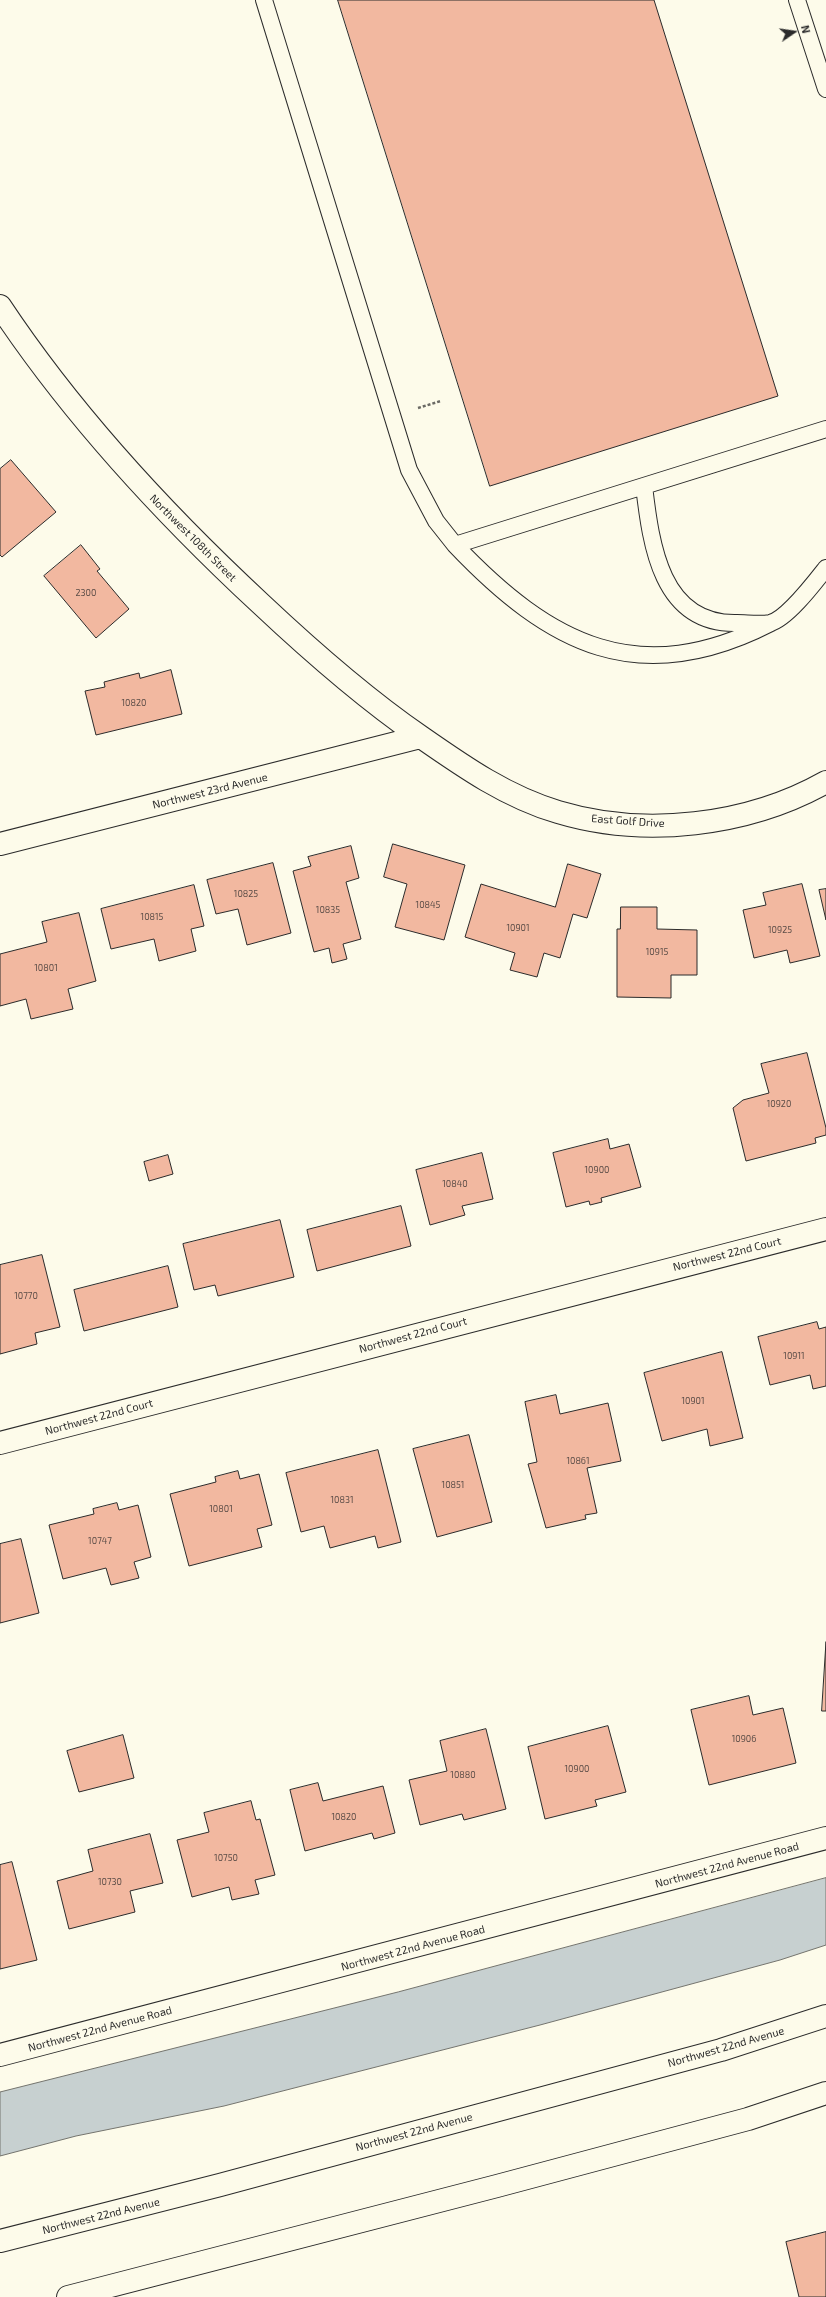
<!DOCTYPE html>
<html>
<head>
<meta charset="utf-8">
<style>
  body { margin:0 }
  #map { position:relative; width:826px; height:2297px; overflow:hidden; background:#fdfbea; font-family:"Exo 2",sans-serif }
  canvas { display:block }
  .north { position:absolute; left:774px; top:12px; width:40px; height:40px; -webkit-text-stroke:3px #fdfbea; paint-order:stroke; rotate:77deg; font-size:11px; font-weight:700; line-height:16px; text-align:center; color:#2b2b2b }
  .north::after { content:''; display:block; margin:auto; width:14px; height:18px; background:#2b2b2b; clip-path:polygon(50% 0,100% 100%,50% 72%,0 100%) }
</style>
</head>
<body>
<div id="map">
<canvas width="826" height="2297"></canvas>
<div class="north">N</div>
</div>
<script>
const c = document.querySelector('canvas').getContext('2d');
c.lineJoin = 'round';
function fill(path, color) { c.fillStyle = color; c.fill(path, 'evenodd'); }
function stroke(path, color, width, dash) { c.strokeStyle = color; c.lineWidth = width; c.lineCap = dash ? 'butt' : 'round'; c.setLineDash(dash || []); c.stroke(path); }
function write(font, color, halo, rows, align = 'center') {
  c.font = font + ' "Exo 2",sans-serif'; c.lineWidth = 3; c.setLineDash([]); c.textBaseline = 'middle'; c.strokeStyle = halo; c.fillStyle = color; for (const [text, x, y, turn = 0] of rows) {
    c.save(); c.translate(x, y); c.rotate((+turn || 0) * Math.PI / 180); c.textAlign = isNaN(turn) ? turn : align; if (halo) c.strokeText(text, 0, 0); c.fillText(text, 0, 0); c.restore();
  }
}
const water = new Path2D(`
  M826,1878V1945L780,1960L540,2025L224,2106L76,2136L0,2156V2092L398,1992Z`);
fill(water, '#c7d0d0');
stroke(water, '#74746e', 1);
const building = new Path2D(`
  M338,0H654L778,396L490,486Z
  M11,460L56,512L2,557L0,555V469Z
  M81,545L100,569L97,571L129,609L96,638L44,576Z
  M171,670L182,714L96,735L85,691L105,687L104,682L139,673L140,678Z
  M393,844L465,865L444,940L395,927L407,884L384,877Z
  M351,846L359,878L346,882L361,939L343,944L347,959L332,963L329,948L314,952L293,871L311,866L308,857Z
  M273,863L291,933L247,945L238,909L216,914L207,880Z
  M568,864L601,874L587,918L573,914L560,958L544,953L537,977L510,970L515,953L465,937L481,884L555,907Z
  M802,884L820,956L790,963L787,950L754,958L743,910L766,905L763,893Z
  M194,885L204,926L191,929L196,951L159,961L154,939L111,949L101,909Z
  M826,889V920L819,890Z
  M621,907H657V929L697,930V975H671V998L617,997V929H620Z
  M79,913L96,981L68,989L73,1009L31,1019L26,999L0,1006V954L47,942L42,922Z
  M807,1053L826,1128V1135L815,1138L816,1143L746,1161L733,1108L743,1100L769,1093L761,1064Z
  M608,1139L610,1149L629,1144L641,1187L601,1198L602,1202L590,1205L589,1201L566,1207L553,1153Z
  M482,1153L493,1199L462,1206L465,1215L430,1225L416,1170Z
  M168,1155L173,1174L149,1181L144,1162Z
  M401,1206L411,1246L317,1271L307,1230Z
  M280,1220L294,1277L218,1296L215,1285L194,1290L183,1244Z
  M42,1255L60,1327L35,1333L37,1344L0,1354V1265Z
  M168,1266L178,1307L84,1331L74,1290Z
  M817,1322L819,1329L826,1327V1386L813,1389L810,1375L770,1385L758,1337Z
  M722,1352L743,1438L710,1446L707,1429L662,1441L644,1373Z
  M556,1395L560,1414L608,1403L621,1461L587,1468L597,1513L585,1515L586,1519L546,1528L528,1464L537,1462L525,1402Z
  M469,1435L492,1522L437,1537L413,1449Z
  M378,1450L401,1542L378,1548L375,1536L330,1548L324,1526L301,1532L286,1473Z
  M238,1471L240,1479L259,1474L272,1525L257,1529L262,1547L189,1566L170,1494L216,1482L215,1477Z
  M117,1503L119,1510L138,1505L151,1557L134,1562L139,1578L111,1585L106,1568L63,1579L49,1525L94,1514L93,1509Z
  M21,1539L39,1613L0,1623V1544Z
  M826,1642V1711H822Z
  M749,1696L753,1715L783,1708L796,1763L709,1785L691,1710Z
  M608,1726L626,1792L595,1800L597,1806L545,1819L528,1747Z
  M486,1729L506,1809L464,1820L462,1814L420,1825L409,1780L447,1771L440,1741Z
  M123,1735L134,1778L79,1792L67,1751Z
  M318,1783L323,1801L383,1786L395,1833L374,1839L372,1833L305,1851L290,1790Z
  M251,1801L256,1820L260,1819L275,1875L255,1880L259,1894L232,1900L229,1887L192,1897L177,1840L209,1832L204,1813Z
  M150,1834L163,1883L130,1891L135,1912L69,1929L57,1881L93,1871L88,1850Z
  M12,1862L37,1960L0,1969V1865Z
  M826,2232V2297H799L786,2242Z`);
fill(building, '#f2b8a0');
stroke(building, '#2b2b2b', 1);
const service = new Path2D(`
  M264,0L409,470L436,521L455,545L826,429
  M797,0L826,89
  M644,486C651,545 661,625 737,623C747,623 760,625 770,623C787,619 815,582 826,568
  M455,545C550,645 639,691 771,623`);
const minor = new Path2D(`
  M0,306C73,416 164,514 261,604C312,652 363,697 421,737C464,767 507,797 558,812C644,838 748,826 826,782
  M0,844L420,737
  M0,1443L826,1229
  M0,2055L826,1838`);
const secondary = new Path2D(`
  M0,2241L220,2185L721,2050L826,2016
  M68,2297L497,2186L748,2119L826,2093`);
stroke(service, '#2b2b2b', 18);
stroke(minor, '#2b2b2b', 24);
stroke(secondary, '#2b2b2b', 24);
stroke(new Path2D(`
  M418,408L441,401`), '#6a6964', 2.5, [3, 2]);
stroke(service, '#fdfbea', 16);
stroke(minor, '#fdfbea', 22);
stroke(secondary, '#fdfbea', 22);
write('9px', '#5d4e48', null, [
  ["2300",86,593],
  ["10820",134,703],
  ["10825",246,894],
  ["10845",428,905],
  ["10835",328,910],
  ["10815",152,917],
  ["10901",518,928],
  ["10925",780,930],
  ["10915",657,952],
  ["10801",46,968],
  ["10920",779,1104],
  ["10900",597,1170],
  ["10840",455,1184],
  ["10770",26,1296],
  ["10911",794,1356],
  ["10901",693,1401],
  ["10861",578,1461],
  ["10851",453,1485],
  ["10831",342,1500],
  ["10801",221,1509],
  ["10747",100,1541],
  ["10906",744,1739],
  ["10900",577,1769],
  ["10880",463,1775],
  ["10820",344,1817],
  ["10750",226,1858],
  ["10730",110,1882]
]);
write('11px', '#2b2b2b', '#fdfbea', [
  ["Northwest 108th Street",193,538,45],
  ["Northwest 23rd Avenue",210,791,-14],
  ["East Golf Drive",628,821,4],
  ["Northwest 22nd Court",727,1254,-14],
  ["Northwest 22nd Court",413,1335,-15],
  ["Northwest 22nd Court",99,1417,-15],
  ["Northwest 22nd Avenue Road",727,1865,-15],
  ["Northwest 22nd Avenue Road",413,1948,-15],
  ["Northwest 22nd Avenue Road",100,2029,-15],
  ["Northwest 22nd Avenue",726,2047,-16],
  ["Northwest 22nd Avenue",414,2132,-15],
  ["Northwest 22nd Avenue",101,2216,-14]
]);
</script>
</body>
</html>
